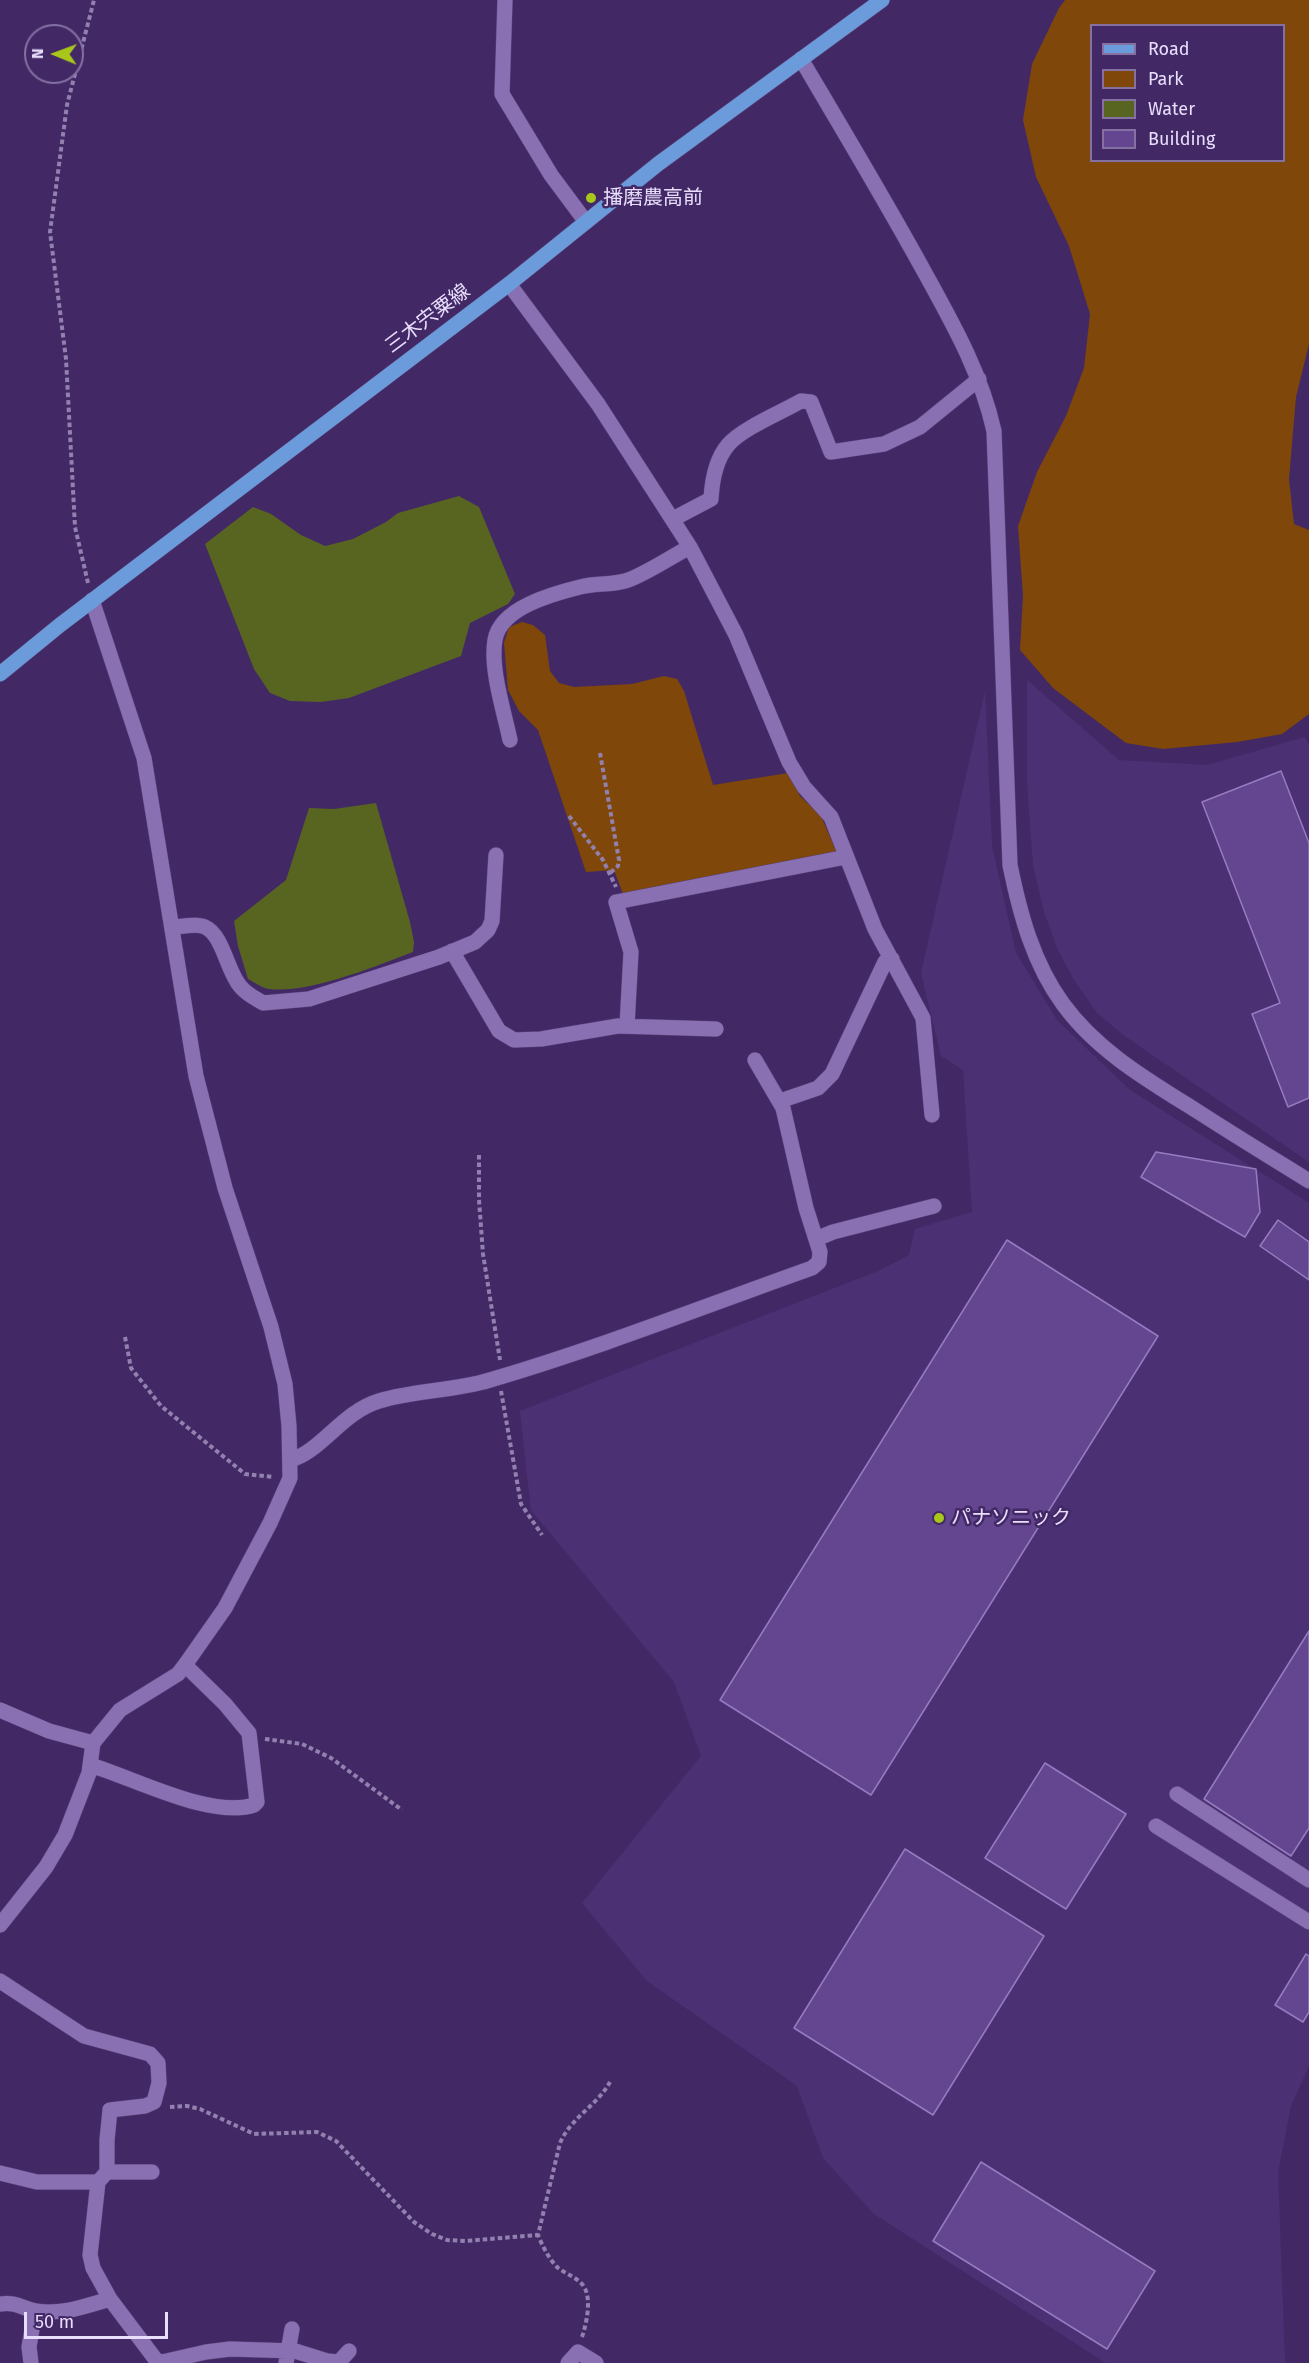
<!DOCTYPE html>
<html>
<head>
<meta charset="utf-8">
<style>
  body { margin:0 }
  #map { position:relative; width:1309px; height:2363px; overflow:hidden; background:#422966; font-family:"Fira Sans",sans-serif }
  canvas { display:block }
  .legend { position:absolute; left:1090px; top:24px; width:195px; height:138px; box-sizing:border-box; background:#422966; border:2px solid #8471a2; margin:0; padding:8px 10px; list-style:none; font-size:18px; color:#e8defc }
  .legend li { display:flex; align-items:center; gap:12px; height:30px }
  .legend b { width:30px; border:2px solid #8471a2 }
  .north { position:absolute; left:24px; top:24px; width:60px; height:60px; box-sizing:border-box; background:#422966; border:2px solid #8471a2; border-radius:50%; rotate:271deg; font-size:16px; font-weight:700; line-height:24px; text-align:center; color:#e8defc }
  .north::after { content:''; display:block; margin:auto; width:21px; height:27px; background:#a9c71a; clip-path:polygon(50% 0,100% 100%,50% 72%,0 100%) }
  .scale { position:absolute; left:24px; top:2312px; width:144px; height:27px; box-sizing:border-box; border:3px solid #e8defc; border-top:0; padding-left:8px; font-size:18px; line-height:21px; white-space:nowrap; color:#e8defc; -webkit-text-stroke:4px #422966; paint-order:stroke }
</style>
</head>
<body>
<div id="map">
<canvas width="1309" height="2363"></canvas>
<ul class="legend">
<li><b style="height:8px;background:#6b9bdb"></b>Road</li>
<li><b style="height:16px;background:#7f4709"></b>Park</li>
<li><b style="height:16px;background:#576521"></b>Water</li>
<li><b style="height:16px;background:#63468f"></b>Building</li>
</ul>
<div class="north">N</div>
<div class="scale">50 m</div>
</div>
<script>
const c = document.querySelector('canvas').getContext('2d');
c.lineJoin = 'round';
function fill(path, color) { c.fillStyle = color; c.fill(path, 'evenodd'); }
function stroke(path, color, width, dash) { c.strokeStyle = color; c.lineWidth = width; c.lineCap = dash ? 'butt' : 'round'; c.setLineDash(dash || []); c.stroke(path); }
function write(font, color, halo, rows, align = 'center') {
  c.font = font + ' "Fira Sans","Noto Sans JP",sans-serif'; c.lineWidth = 5; c.setLineDash([]); c.textBaseline = 'middle'; c.strokeStyle = halo; c.fillStyle = color; for (const [text, x, y, turn = 0] of rows) {
    c.save(); c.translate(x, y); c.rotate((+turn || 0) * Math.PI / 180); c.textAlign = isNaN(turn) ? turn : align; if (halo) c.strokeText(text, 0, 0); c.fillText(text, 0, 0); c.restore();
  }
}
fill(new Path2D(`
  M1027,680L1119,760L1207,765L1305,737L1309,745V1162L1126,1037L1097,1013L1073,978L1058,950L1044,912L1033,865L1027,783Z
  M985,692L992,846L1016,953L1057,1020L1130,1090L1309,1203V2066L1291,2106L1278,2172L1285,2363H1106L874,2214L823,2158L797,2086L647,1981L582,1903L701,1756L674,1682L531,1510L520,1411L878,1271L909,1255L915,1229L972,1212L963,1070L941,1056L921,973Z`), '#4c3074');
fill(new Path2D(`
  M1065,0H1309V344L1296,397L1289,479L1294,524L1309,530V714L1282,734L1237,742L1163,749L1126,743L1053,688L1020,650L1023,596L1018,526L1037,472L1066,416L1084,368L1090,314L1069,246L1036,177L1023,120L1032,64L1059,8ZM1092,26H1284V160H1092Z
  M522,622L533,625L545,635L550,671L559,683L574,687L632,684L664,676L677,679L684,691L713,785L788,773L800,796L821,816L837,853L623,894L614,870L586,872L538,730L519,711L508,690L504,643L509,627Z`), '#7f4709');
fill(new Path2D(`
  M459,496L479,507L515,594L508,604L470,623L461,656L349,698L321,702L290,701L270,693L254,669L205,544L253,507L271,514L301,535L325,546L353,539L386,522L398,513Z
  M376,803L410,922L414,942L413,952C376,966 309,994 269,989C262,988 254,982 248,979L238,946L234,921L286,880L309,808L334,809Z`), '#576521');
const building = new Path2D(`
  M1281,771L1309,843V1098L1288,1107L1252,1014L1280,1003L1202,802Z
  M1156,1152L1256,1169L1260,1212L1245,1237L1141,1177Z
  M1278,1220L1309,1242V1280L1260,1246Z
  M1007,1240L1158,1336L871,1795L720,1700Z
  M1309,1631V1828L1291,1856L1204,1799Z
  M1045,1763L1126,1814L1066,1909L985,1858Z
  M905,1849L1044,1936L933,2115L794,2028Z
  M1306,1954L1309,1956V2012L1303,2022L1275,2005Z
  M981,2162L1155,2271L1107,2349L933,2241Z`);
fill(building, '#63468f');
stroke(building, '#957cc0', 1.5);
const minor = new Path2D(`
  M505,0L502,94L551,175L586,222
  M801,59C843,130 885,200 925,273C953,324 981,373 994,431L1010,865C1020,914 1033,963 1063,1004C1097,1051 1149,1081 1197,1111C1234,1135 1272,1158 1309,1181
  M509,284L598,404L690,547L736,635L789,762L804,787L831,817L875,929L923,1018L932,1115
  M673,519L711,499C712,481 716,459 728,445C741,429 782,412 801,401L811,402L831,452L884,444L920,427L979,379
  M510,740C504,711 490,669 495,640C500,608 552,594 580,587C595,583 611,585 625,581C641,577 674,555 690,547
  M172,927C181,927 197,923 205,927C223,935 227,971 240,986C246,994 255,998 263,1003L309,999L439,957L475,942L488,930L492,921L496,855
  M452,951L499,1031L514,1040L541,1039L618,1026L716,1029
  M627,1026L631,952L616,902L846,857
  M780,1101L818,1088L832,1074L885,962L892,959
  M816,1239L833,1232L934,1206
  M290,1460C321,1452 342,1412 379,1401C415,1390 454,1391 490,1380C599,1348 705,1306 812,1268L819,1262L820,1252L806,1208L783,1108L755,1060
  M0,1710L49,1731L93,1743
  M90,1765C134,1778 210,1819 254,1805L257,1802L249,1733L225,1704L185,1665
  M1177,1794L1309,1880
  M1156,1826L1309,1922
  M0,1925L46,1867L65,1835L89,1773L93,1743L120,1710L178,1674L185,1665L225,1608L270,1523L290,1478L289,1426L285,1384L271,1327L225,1188L196,1076L144,758L92,600
  M0,1981L84,2036L150,2054L158,2063L159,2083L154,2102L145,2106L110,2110L107,2140V2172L98,2182L90,2255L93,2268L110,2299L156,2360L162,2362L206,2352L230,2349L295,2351L327,2361L339,2362L349,2351
  M107,2172H152
  M0,2173L37,2182H98
  M0,2304C18,2302 21,2308 36,2311C62,2315 86,2306 110,2299
  M31,2363L29,2347L35,2311
  M286,2363L292,2329
  M568,2363L578,2352L596,2363`);
const major = new Path2D(`
  M0,674L60,625L509,284L658,164L882,0`);
stroke(minor, '#5b4378', 16);
stroke(major, '#5b4378', 16);
stroke(new Path2D(`
  M88,583L75,527L66,359L50,232L67,105L94,0
  M600,753L619,860L618,866L610,873
  M569,816L603,860L616,887
  M479,1155V1200L483,1254L500,1360
  M125,1337L131,1368L161,1406L245,1474L274,1477
  M501,1391L521,1504L542,1535
  M265,1739L302,1744L331,1758L402,1810
  M170,2107L187,2106L200,2109L254,2134L317,2132L336,2141L414,2222L432,2234L447,2240L465,2241L538,2235
  M582,2337C587,2322 593,2294 581,2283C574,2276 564,2273 557,2267C549,2259 542,2245 538,2235L560,2143C572,2116 596,2107 610,2082`), '#9281af', 4, [4.5, 3]);
stroke(minor, '#8870b3', 15);
stroke(major, '#6b9bdb', 15);
for (const [x, y, r, color] of [
  [591,198,6,"#a9c71a"],
  [939,1518,6,"#a9c71a"]
]) { const dot = new Path2D(); dot.arc(x, y, r, 0, 2 * Math.PI); c.fillStyle = color; c.fill(dot); stroke(dot, '#422966', 2); }
write('20px', '#e8defc', '#422966', [
  ["播磨農高前",603,198],
  ["パナソニック",951,1518]
], 'left');
write('20px', '#e8defc', '#422966', [
  ["三木宍粟線",428,319,-37]
]);
</script>
</body>
</html>
